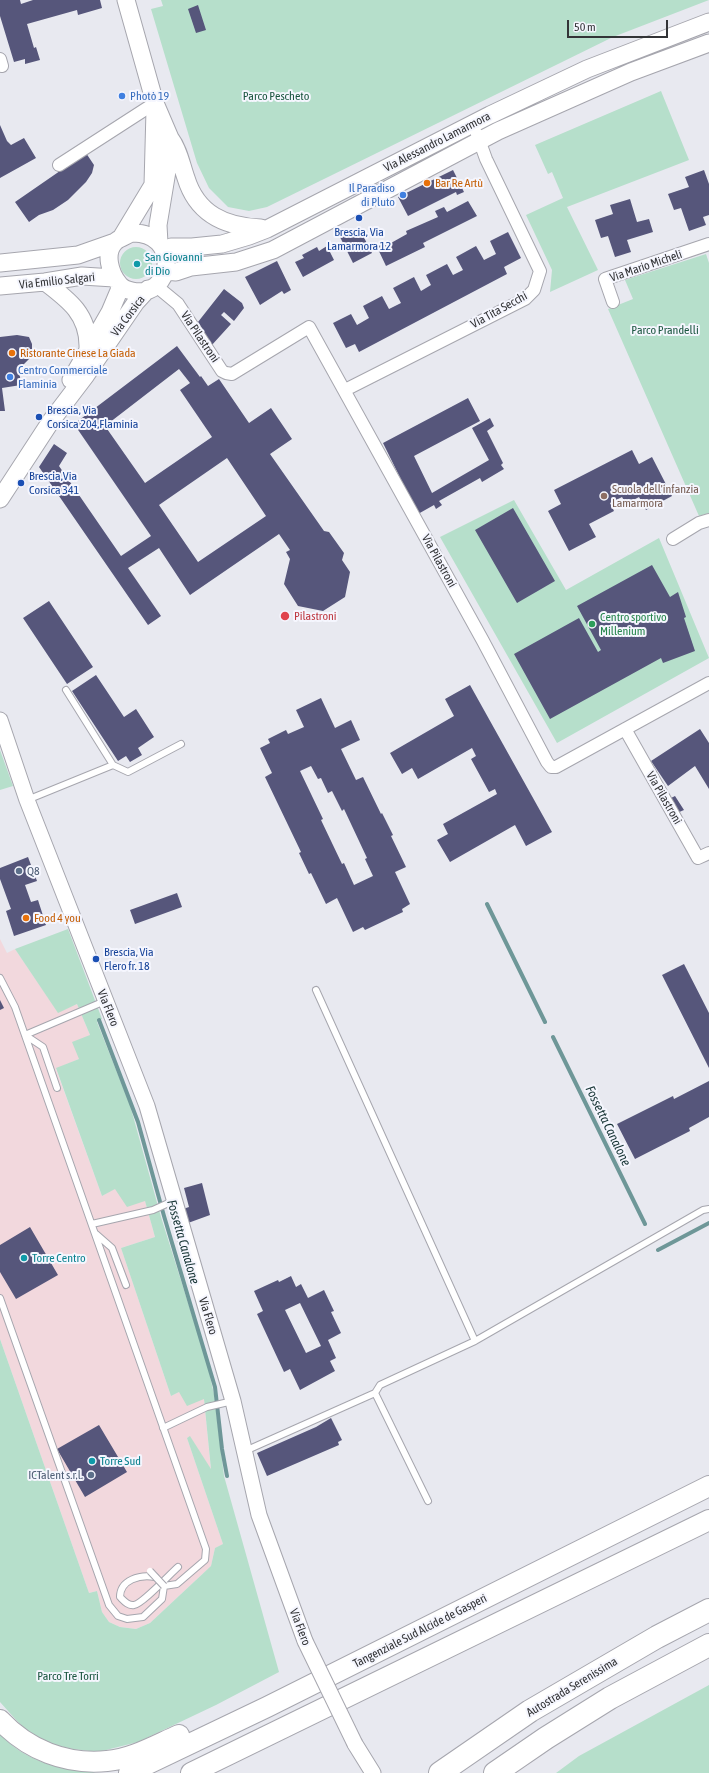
<!DOCTYPE html>
<html>
<head>
<meta charset="utf-8">
<style>
  body { margin:0 }
  #map { position:relative; width:709px; height:1773px; overflow:hidden; background:#e8e9f0; font-family:"Asap Condensed",sans-serif }
  canvas { display:block }
  .scale { position:absolute; left:567px; top:20px; width:101px; height:18px; box-sizing:border-box; border:2px solid #333437; border-top:0; padding-left:5px; font-size:12px; line-height:14px; white-space:nowrap; color:#333437; -webkit-text-stroke:3px #f5f6fe; paint-order:stroke }
</style>
</head>
<body>
<div id="map">
<canvas width="709" height="1773"></canvas>
<div class="scale">50 m</div>
</div>
<script>
const c = document.querySelector('canvas').getContext('2d');
c.lineJoin = 'round';
function fill(path, color) { c.fillStyle = color; c.fill(path, 'evenodd'); }
function stroke(path, color, width, dash) { c.strokeStyle = color; c.lineWidth = width; c.lineCap = dash ? 'butt' : 'round'; c.setLineDash(dash || []); c.stroke(path); }
function write(font, color, halo, rows, align = 'center') {
  c.font = font + ' "Asap Condensed",sans-serif'; c.lineWidth = 4; c.setLineDash([]); c.textBaseline = 'middle'; c.strokeStyle = halo; c.fillStyle = color; for (const [text, x, y, turn = 0] of rows) {
    c.save(); c.translate(x, y); c.rotate((+turn || 0) * Math.PI / 180); c.textAlign = isNaN(turn) ? turn : align; if (halo) c.strokeText(text, 0, 0); c.fillText(text, 0, 0); c.restore();
  }
}
fill(new Path2D(`
  M0,939L7,953L15,949L58,1012L77,1004L90,1035L79,1059L56,1069L102,1196L115,1188L145,1201L155,1237L121,1248L171,1396L179,1392L204,1399L211,1470L190,1437L187,1438L223,1544L215,1548L211,1566L150,1623L136,1629L120,1627L109,1622L102,1612L97,1591L89,1593L0,1339Z`), '#f2d8dd');
fill(new Path2D(`
  M161,0H709L613,37L267,207L249,211L228,207L209,188L197,163L151,9L163,6Z
  M661,91L689,160L567,207L598,270L550,292L552,270L526,215L563,198L552,172L548,174L535,145Z
  M120 263a16 16 0 1 1 32 0a16 16 0 1 1-32 0Z
  M706,254L709,263V513L699,516L608,309L633,299L625,280Z
  M514,500L566,590L659,538L709,658L557,743L440,537Z
  M0,750L13,786L0,790Z
  M68,929L102,1019L97,1022L130,1105L161,1217L207,1363L214,1394L224,1476L279,1672L216,1705L138,1742L98,1752L73,1749L55,1745L31,1734L17,1721L0,1702V1339L89,1593L97,1591L102,1612L109,1622L120,1627L136,1629L150,1623L211,1566L215,1548L223,1544L187,1438L190,1436L211,1469L204,1399L187,1406L179,1392L171,1396L121,1248L155,1237L145,1201L127,1207L115,1189L102,1196L56,1068L79,1059L72,1042L90,1035L77,1004L58,1013L15,949Z
  M709,1685V1773H556L579,1756Z
  M0,1734C24,1761 63,1772 98,1771L93,1773H0Z`), '#b6dfcb');
stroke(new Path2D(`
  M487,904L545,1022
  M99,1020L138,1122L164,1216L215,1387L222,1449L227,1476
  M553,1037L645,1224
  M658,1250L709,1223`), '#6e9798', 4);
fill(new Path2D(`
  M0,0H20L21,4L33,0H100L102,8L78,15L77,10L27,24L34,48L36,47L40,60L25,64V59L14,62L0,16Z
  M198,5L206,30L196,33L188,9Z
  M0,125L7,141L11,145L24,138L36,158L0,178Z
  M86,153L94,165L92,173L86,182L68,200L53,210L39,215L29,222L15,202Z
  M453,170L464,192L457,195L456,192L408,216L398,197Z
  M704,170L709,184V215L703,217L706,225L689,231L681,208L674,210L668,194L689,187L685,177Z
  M630,199L637,222L649,219L653,232L627,240L631,252L615,257L608,236L601,238L595,220L613,214L610,205Z
  M468,201L477,216L423,243L425,247L386,266L377,247L389,240L391,243L407,234L406,231L438,217L435,211L444,207L447,212Z
  M359,228L372,253L353,263L340,237Z
  M508,232L521,258L504,267L507,274L359,352L355,344L346,348L333,323L351,314L357,325L369,318L363,306L382,296L389,309L401,303L393,288L414,277L421,291L431,285L426,275L447,264L453,275L463,270L456,257L476,246L484,260L496,254L490,241Z
  M327,246L334,260L303,277L295,262L304,258L302,255L317,247L319,251Z
  M277,261L291,290L284,294L282,291L260,305L245,277Z
  M224,289L242,303L244,308L234,321L224,312L221,315L231,324L211,346L198,322Z
  M17,335L29,337L32,344V351L30,358L19,369L21,385L2,388L5,411H0V337Z
  M177,346L200,377L201,376L208,386L219,379L249,423L271,408L292,439L270,454L324,531L329,532L344,553L342,560L350,572L345,597L323,611L298,606L284,584L290,559L286,552L290,550L279,534L190,595L159,548L128,568L161,616L148,625L39,467L54,444L67,453L59,466L121,556L151,536L74,424ZM179,369L190,383L180,390L212,437L145,483L105,426ZM227,458L266,516L198,562L159,505Z
  M468,398L480,421L414,456L432,493L489,460L472,428L490,418L494,426L487,431L503,463L501,465L504,469L482,482L480,478L439,501L442,505L436,509L434,505L418,514L383,443Z
  M632,450L639,464L652,457L672,496L646,510L639,497L626,504L622,497L610,503L614,511L589,524L596,537L569,551L548,511L561,504L554,490Z
  M513,508L555,581L517,603L475,530Z
  M652,565L670,597L678,592L686,617L684,618L695,651L663,663L661,658L550,719L514,654L579,618L598,652L601,650L577,606Z
  M49,601L93,667L67,684L23,618Z
  M96,675L124,717L136,709L154,737L138,748L142,755L130,762L126,756L118,761L72,691Z
  M470,685L552,832L526,846L515,825L450,862L437,840L448,834L443,824L497,794L495,789L489,792L471,759L476,756L472,748L418,779L412,768L402,774L390,753L454,716L445,699Z
  M321,698L335,728L351,720L360,740L341,749L356,780L363,777L381,814L382,813L393,835L391,836L406,867L395,872L410,904L402,909L403,912L365,930L363,927L353,932L337,898L326,904L311,873L309,874L299,853L301,852L265,777L272,773L260,748L270,743L268,739L286,730L288,734L304,727L296,710ZM311,766L318,779L321,778L328,793L332,791L342,811L344,809L367,858L365,859L373,876L354,885L344,863L342,864L321,820L323,819L300,771Z
  M700,729L709,743V789L695,766L668,786L651,761Z
  M675,796L684,810L677,813L669,799Z
  M28,857L37,881L25,885L31,902L38,900L46,925L14,936L6,911L11,909L0,879V868Z
  M177,893L182,907L135,924L130,910Z
  M684,964L709,1013V1068L662,975Z
  M0,1000L4,1008L0,1010Z
  M709,1081V1117L689,1128L690,1131L635,1159L617,1124L673,1096L674,1099Z
  M202,1183L210,1215L188,1223L183,1209L189,1207L184,1188Z
  M30,1227L58,1275L16,1299L0,1272V1245Z
  M291,1276L296,1287L301,1284L308,1298L324,1290L334,1311L331,1312L341,1333L328,1340L336,1358L330,1361L335,1371L300,1390L290,1369L284,1372L257,1314L263,1311L254,1291L278,1280L279,1282ZM300,1303L321,1346L306,1353L285,1310Z
  M331,1418L342,1440L338,1442L339,1445L267,1476L257,1453L316,1427Z
  M99,1425L127,1472L85,1497L57,1449Z`), '#56567b');
const service = new Path2D(`
  M66,690L113,765
  M27,800L113,765L128,772L181,744
  M0,978L15,1007L206,1549L205,1560L177,1584L164,1586L162,1599L143,1617L127,1619L118,1616L109,1605L0,1298
  M25,1035L105,1001
  M25,1035L43,1047L57,1088
  M92,1224L153,1210L173,1201
  M96,1234L112,1248L126,1285
  M475,1341L703,1210L709,1209
  M375,1393L428,1501
  M163,1428L207,1407L233,1401
  M245,1451L375,1393L380,1385L475,1341L316,990
  M155,1577C140,1574 120,1580 120,1597C124,1601 128,1606 134,1605C142,1604 170,1574 178,1567`);
const minor = new Path2D(`
  M0,59L2,66
  M59,165L155,103
  M155,285L178,304L222,371L226,373L232,374L309,327L483,641L547,762L551,767H556L709,683
  M613,302L605,279L709,244
  M345,390L525,299L534,290L540,271L486,159L477,134
  M673,539L699,523L709,520
  M625,729L698,858L709,853`);
const tertiary = new Path2D(`
  M0,720L27,800L147,1106L233,1401L259,1515L305,1641
  M355,1744L373,1773`);
const secondary = new Path2D(`
  M126,0L155,103L170,138L167,171L158,225L159,243
  M170,138C179,150 181,164 186,178C197,214 225,227 261,228
  M131,233C182,231 173,300 132,291C127,290 122,288 119,284C110,273 104,253 115,242C119,238 127,236 131,233Z
  M121,238L153,185L155,110
  M165,251L171,247H192L222,244L249,236L267,229L490,115L587,69L709,22
  M0,263L78,255L115,242
  M166,271L176,272L191,267L236,262L273,250L498,131L631,72L709,43
  M45,282C69,300 89,315 88,348
  M0,286L45,282L82,276L114,278
  M71,380L110,312L121,286
  M0,499L51,421L86,375L136,302L148,289`);
const trunk = new Path2D(`
  M0,1720C28,1750 66,1765 107,1761C132,1759 156,1745 179,1735
  M129,1773L267,1707L709,1486
  M191,1773L709,1520`);
const motorway = new Path2D(`
  M440,1773L530,1711L657,1637L709,1610
  M495,1773L546,1738L610,1698L709,1645`);
stroke(service, '#a6a6ae', 8);
stroke(minor, '#a6a6ae', 14);
stroke(tertiary, '#a6a6ae', 17);
stroke(secondary, '#a6a6ae', 19);
stroke(trunk, '#a6a6ae', 22);
stroke(motorway, '#a6a6ae', 24);
stroke(service, '#fff', 6);
stroke(minor, '#fff', 12);
stroke(tertiary, '#fff', 15);
stroke(secondary, '#fff', 17);
stroke(trunk, '#fff', 20);
stroke(motorway, '#fff', 22);
const serviceBridge = new Path2D(`
  M150,1571L164,1586`);
const tertiaryBridge = new Path2D(`
  M305,1641L355,1744`);
stroke(serviceBridge, '#a6a6ae', 8, []);
stroke(tertiaryBridge, '#a6a6ae', 17, []);
stroke(serviceBridge, '#fff', 6);
stroke(tertiaryBridge, '#fff', 15);
for (const [x, y, r, color] of [
  [122,96,4,"#3f7fe0"],
  [427,183,4,"#e8710a"],
  [403,195,4,"#3f7fe0"],
  [359,218,4,"#1a4fb4"],
  [137,264,4,"#0f9aa8"],
  [12,353,4,"#e8710a"],
  [10,377,4,"#3f7fe0"],
  [39,417,4,"#1a4fb4"],
  [21,483,4,"#1a4fb4"],
  [604,496,4,"#8d6e63"],
  [285,616,5,"#e0444e"],
  [592,624,4,"#2e9e5b"],
  [19,871,4,"#5c6f8a"],
  [26,918,4,"#e8710a"],
  [96,959,4,"#1a4fb4"],
  [24,1258,4,"#0f9aa8"],
  [92,1461,4,"#0f9aa8"],
  [91,1475,4,"#5c6f8a"]
]) { const dot = new Path2D(); dot.arc(x, y, r, 0, 2 * Math.PI); c.fillStyle = color; c.fill(dot); stroke(dot, '#f5f6fe', 1.5); }
write('12px', '#366cbe', '#f5f6fe', [
  ["Photò 19",130,96],
  ["Il Paradiso",395,188,"right"],
  ["di Pluto",395,202,"right"],
  ["Centro Commerciale",18,370],
  ["Flaminia",18,384]
], 'left');
write('12px', '#1a553f', '#f5f6fe', [
  ["Parco Pescheto",276,96],
  ["Parco Prandelli",665,330],
  ["Parco Tre Torri",68,1676]
]);
write('12px', '#333437', '#f5f6fe', [
  ["Via Alessandro Lamarmora",437,142,-27],
  ["Via Mario Micheli",646,266,-19],
  ["Via Emilio Salgari",57,281,-6],
  ["Via Tita Secchi",499,310,-29],
  ["Via Corsica",128,316,-53],
  ["Via Pilastroni",200,337,56],
  ["Via Pilastroni",439,561,61],
  ["Via Pilastroni",664,798,60],
  ["Via Flero",108,1008,68],
  ["Via Flero",208,1316,73],
  ["Via Flero",300,1627,69],
  ["Tangenziale Sud Alcide de Gasperi",420,1631,-27],
  ["Autostrada Serenissima",572,1687,-31]
]);
write('12px', '#c56008', '#f5f6fe', [
  ["Bar Re Artù",435,183],
  ["Ristorante Cinese La Giada",20,353],
  ["Food 4 you",34,918]
], 'left');
write('12px', '#164399', '#f5f6fe', [
  ["Brescia, Via",359,232,"center"],
  ["Lamarmora 12",359,246,"center"],
  ["Brescia, Via",47,410],
  ["Corsica 204,Flaminia",47,424],
  ["Brescia,Via",29,476],
  ["Corsica 341",29,490],
  ["Brescia, Via",104,952],
  ["Flero fr. 18",104,966]
], 'left');
write('12px', '#0d838f', '#f5f6fe', [
  ["San Giovanni",145,257],
  ["di Dio",145,271],
  ["Torre Centro",32,1258],
  ["Torre Sud",100,1461]
], 'left');
write('12px', '#785e54', '#f5f6fe', [
  ["Scuola dell'infanzia",612,489],
  ["Lamarmora",612,503]
], 'left');
write('12px', '#be3a42', '#f5f6fe', [
  ["Pilastroni",294,616]
], 'left');
write('12px', '#27864d', '#f5f6fe', [
  ["Centro sportivo",600,617],
  ["Millenium",600,631]
], 'left');
write('12px', '#4e5e75', '#f5f6fe', [
  ["Q8",27,871],
  ["ICTalent s.r.l.",83,1475,"right"]
], 'left');
write('italic 13px', '#153333', '#f5f6fe', [
  ["Fossetta Canalone",608,1126,64],
  ["Fossetta Canalone",183,1242,74]
]);
</script>
</body>
</html>
